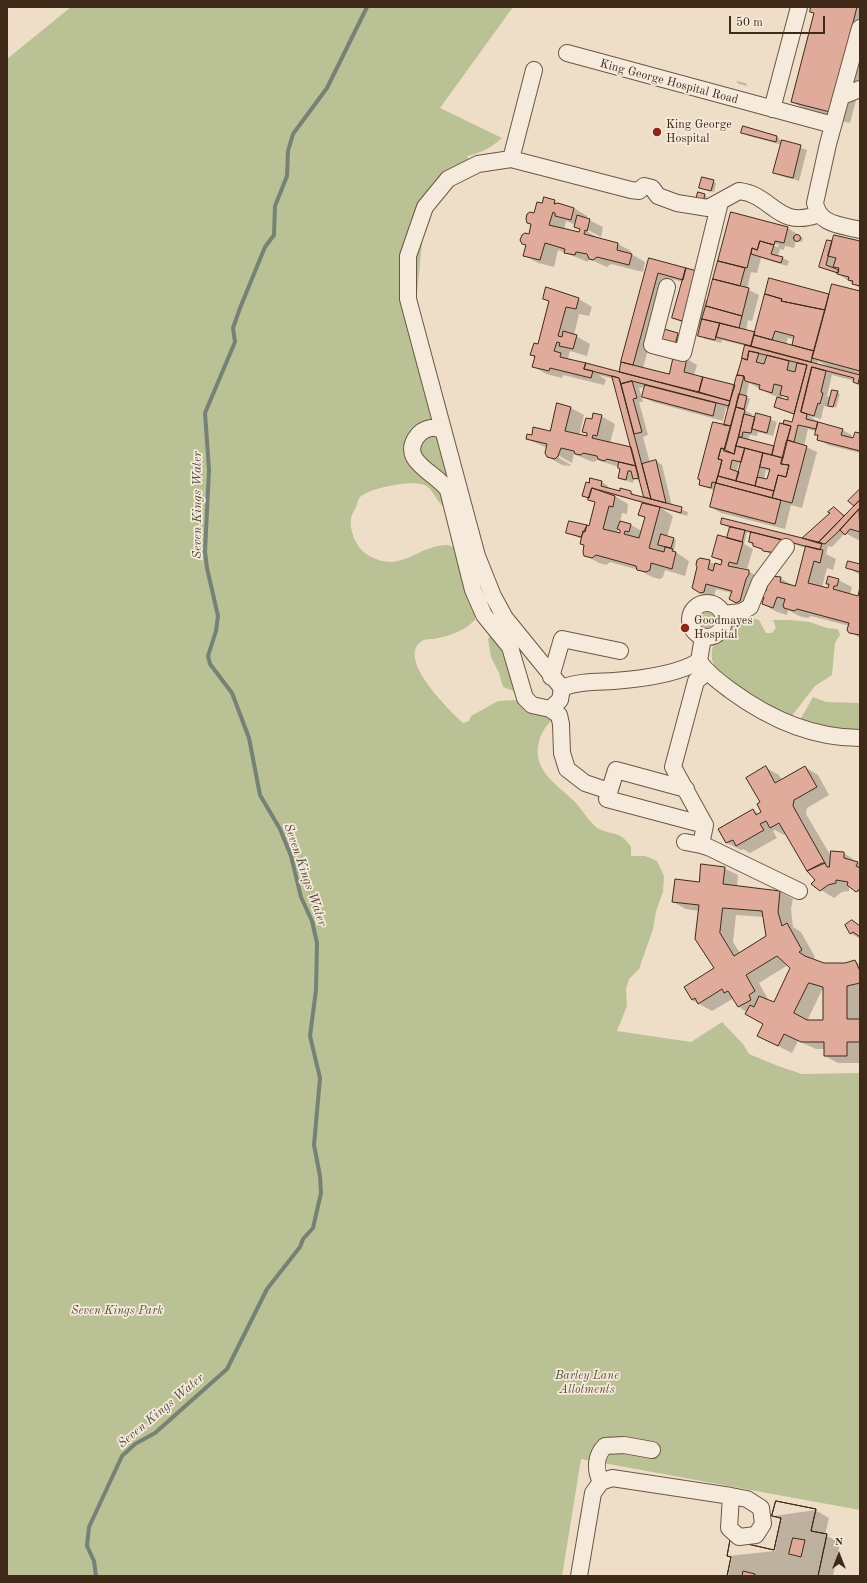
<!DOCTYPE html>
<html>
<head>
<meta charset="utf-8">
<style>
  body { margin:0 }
  #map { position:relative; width:867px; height:1583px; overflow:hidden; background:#efdec7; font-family:"Old Standard TT",serif }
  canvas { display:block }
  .frame { position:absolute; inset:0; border:8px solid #3f2a19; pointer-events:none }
  .north { position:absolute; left:819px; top:1535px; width:40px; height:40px; -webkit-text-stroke:3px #f5eadb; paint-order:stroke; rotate:0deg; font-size:11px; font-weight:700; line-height:16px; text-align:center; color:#3f2a19 }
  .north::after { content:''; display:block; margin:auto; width:14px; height:18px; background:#3f2a19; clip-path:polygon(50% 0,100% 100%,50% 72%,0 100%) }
  .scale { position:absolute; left:729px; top:16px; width:96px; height:18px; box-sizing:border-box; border:2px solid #3f2a19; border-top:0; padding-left:5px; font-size:12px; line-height:14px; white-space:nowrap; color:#3f2a19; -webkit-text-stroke:3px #f5eadb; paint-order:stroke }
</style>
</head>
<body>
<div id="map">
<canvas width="867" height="1583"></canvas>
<div class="frame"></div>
<div class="north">N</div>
<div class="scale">50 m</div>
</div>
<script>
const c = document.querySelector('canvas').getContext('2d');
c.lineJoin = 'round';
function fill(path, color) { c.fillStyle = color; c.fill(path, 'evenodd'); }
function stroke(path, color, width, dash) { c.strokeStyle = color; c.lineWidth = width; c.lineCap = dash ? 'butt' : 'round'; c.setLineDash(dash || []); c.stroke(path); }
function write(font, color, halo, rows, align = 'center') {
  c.font = font + ' "Old Standard TT",serif'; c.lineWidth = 3.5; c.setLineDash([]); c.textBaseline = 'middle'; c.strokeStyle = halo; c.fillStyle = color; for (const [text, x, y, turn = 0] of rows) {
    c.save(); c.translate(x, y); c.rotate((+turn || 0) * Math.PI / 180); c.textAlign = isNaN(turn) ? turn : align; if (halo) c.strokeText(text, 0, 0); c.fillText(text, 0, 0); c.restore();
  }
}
fill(new Path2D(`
  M71,7H513L440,108L502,138C491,148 481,153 467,156L475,172L450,182L424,223L416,304L451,435L437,439L442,449L451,490L444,507C435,501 433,486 421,484C407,481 369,488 359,498C358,500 357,505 356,507C354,510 352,515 351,518C349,531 357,549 368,555C400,575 418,545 447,545C450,545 455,548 459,549L476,605L475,620C464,631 450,636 434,639C431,639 425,639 422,641C395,658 450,711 463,723L469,721L471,716L498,701L517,700L555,717C546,725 540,734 538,746C534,772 559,786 575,802C583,811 588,820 597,828C605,833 616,832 623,838C626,840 629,844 631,847V856H645L657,861L664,876L663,892L656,911L653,929L639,969L629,979L626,989L627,1006L617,1031L691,1042L722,1022L743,1044L749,1054L778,1066L802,1074L860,1073V1510L581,1459L562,1576H7V59Z
  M695 620a12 12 0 1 1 24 0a12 12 0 1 1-24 0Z
  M744,617L759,620L766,633H772L776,628L773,620H790L810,622L827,628L838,629L840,635L835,643L832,675L815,686L791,717C771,710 726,685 715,667C711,660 711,653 713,646L738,620Z
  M492,633L497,636L519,693L503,687L499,673L491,657L488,639Z
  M813,697L826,702L860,703V729L837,730L800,720Z`), '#bac194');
fill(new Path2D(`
  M812,7H860V85L850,123L812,113L792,102L814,14L811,11Z
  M736,81L745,83L748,86L739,84Z
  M744,127L777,137L783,142L807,150L799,181L781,176L774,172L782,145L749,136L742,132Z
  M713,181L716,183L714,192L700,188Z
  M705,195L707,197L706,203L700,202Z
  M544,199L574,208L587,216V219L603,227L601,237L588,230V232L604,241L618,244L631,251V254L645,262L643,272L611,264L607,267L589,259L588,262L558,250L554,267L538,263L524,255L527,245L523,243L529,235L532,225L528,222L543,205ZM566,221L576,225V227L581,230L580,233L564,229Z
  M731,213L788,228L803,238L802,242L796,240L794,248L785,246L784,250L780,249L778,256L789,261L787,266L761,258L757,273L751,272L747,289L759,295L752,321L748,320L746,331L755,334L770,280L830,295L832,285L860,292V387L855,381L832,375L827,396L831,398L833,391L840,394L836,408L828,404L827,407L824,406L821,419L809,416L817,421L816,423L842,430L852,435L851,438L854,439L856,433L860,434V453L828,445L818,439L819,436L816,434L817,432L808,429L804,446L817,452L802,508L791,505L785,529L721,513L711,507L715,491L700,484L701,480L699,479L714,423L725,426L729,409L726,408L723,421L653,402L643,397L645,387L639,388L643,402H639L648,435L643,437L650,463L656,461L662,465L672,506L688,512L687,516L661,508L673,516L667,537L676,540L674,551L689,561L685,576L665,570L663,577L660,579L652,577L639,570L610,562L606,565L599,563L585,555V546L581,544L582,539L567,533L570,522L589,527L596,503L583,495L587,483L590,484L591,479L602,482L608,486V489L621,492V489L631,492L637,497L649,499L645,497L641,482L634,478L633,483L619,478L621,469L619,467L597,460L594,462L590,461L574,454L572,463L559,456V458L571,465L569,466L562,465L548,457L546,453L547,448L527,439L528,435L532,436L534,428L551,432L557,404L571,408L584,415L579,436L587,437L588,434L584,432L587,419L593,420L594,414L601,416L615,424L610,443L633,449L614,379L599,375L606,380L604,385L563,375L562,378L546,374L533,366L535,357L532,355L534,344L538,345L550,302L544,299L547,289L579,299L592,307L589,316L579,314L574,335L590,344L587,356L570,351L568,358L574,361L619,373L650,259L697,272L707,277L702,297L708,301L718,262L722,263L719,260ZM758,240L779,245L778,247L758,242ZM668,278L683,282L673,318L683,323L701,328L699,335L705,339L721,343L722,340L746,346L735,386L694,375L697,365L687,359L674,356L670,375L643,368ZM788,338L794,339L793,344L796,347L786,344ZM818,361L829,367V368L817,365ZM749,383L770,394L778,397L776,406L795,415L793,424L785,421L784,425L781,424L775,447L748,440L750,435L757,436L758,432L773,436L777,422L756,414L755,418L751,417L752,414L746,411L750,399L746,397ZM782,395L789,399L788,401L781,399ZM739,463H742L739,473L736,472ZM766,470L770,471L768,480L764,479ZM613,495L643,503L640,515L645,518L642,531L631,525L620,522L622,513L627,514L628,504ZM618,528L621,530L620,534H617Z
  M831,242H860V288L838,274L820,266ZM833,266L841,270L832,269Z
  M678,334L684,338L681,348L668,345Z
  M860,490V541L845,533L832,547L828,546L826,554L836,559L833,570L827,568L822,588L829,589L830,585L827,583L838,580L852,587L850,595L858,597L860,591V638L850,632V626L811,616L808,618L799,616L788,610L787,615L777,612L763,604L765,598L762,596L780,578L796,587L806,548L790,543L784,556L771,554L754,546L750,542L752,534L747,532L744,544L753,549L747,569L739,567L738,569L748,571L758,577L747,608L737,602L732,593L716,589L714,597H706L693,588L700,559L722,566L723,562L713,557L727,539L730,528L722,524L802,539L831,513L834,508L846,516L855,506L849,501ZM779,540L807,545V547ZM816,546L824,551H820Z
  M860,565V575L847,567Z
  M805,767L818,775L829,795L807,808L806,814L832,858V852L844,853L860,864V893L849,887V891L842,892L834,898L821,890L816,880L787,834L784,835L775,830L773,831L777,838L750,853L743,849L741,850L727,843L720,829L753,810L759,814L763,812L762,802L766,768L779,775L782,780Z
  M724,868L738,875L737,887L780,892L793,899L791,909L793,927L801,932L815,957L812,960L824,964H845L855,961L860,964V1063H838L825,1056V1049H816L798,1041L792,1053L772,1043L759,1036L764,1024L739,1007L734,998L712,1011L692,1000L716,969L699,911L686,909L673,902ZM736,915L764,917L768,937L740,953L733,942ZM788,965L791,968L774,1004L766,1000L768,999L759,983ZM822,990H824V1021H807Z
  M852,921L860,925V939L850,933Z
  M815,1510L829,1518L825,1535L840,1543L833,1576H728L732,1558L728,1556L775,1551L781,1520L774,1516Z`), '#0003');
stroke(new Path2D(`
  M96,1576L94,1561L87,1546L89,1527L122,1456L135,1444L155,1433L227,1369L267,1289L300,1247L303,1239L313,1228L321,1193L320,1176L314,1145L320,1078L310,1036L316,990L317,943L312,921L301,897L291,856L280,829L260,795L249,738L232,693L210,664L208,656L216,631L218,616L207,568L205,552L209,470L205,413L235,342L233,328L240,308L265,247L274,235L275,206L287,176L288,151L293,134L327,88L367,7`), '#768275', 4);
const building = new Path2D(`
  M811,7H857L830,112L791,102L814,13L810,12Z
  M743,126L777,136L776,142L741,133Z
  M782,140L801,145L793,178L773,173Z
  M702,177L714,180L711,191L699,188Z
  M698,192L705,194L703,202L696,200Z
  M544,197L555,200L554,204L558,203L574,208L571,220L555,216V213L553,212L549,225L579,232L580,229L574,227L577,215L590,219L587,231L585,230L584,234L618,243L617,250L632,254L629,265L597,257L593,260L589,259L587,254L576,252L575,255L564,253L565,249L545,243L540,260L523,256L526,245L522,244L520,240L522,235L525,233L529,234L531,224L527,223L526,219L527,214L530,212L534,213L537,202L542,203Z
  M731,212L788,227L784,243L775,241L774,245L760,241L757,250L752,248L747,268L718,261Z
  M793.5 238a3.5 3.5 0 1 1 7 0a3.5 3.5 0 1 1-7 0Z
  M834,235L860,241V286L852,284L853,281L848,280L849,277L837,274L839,268L833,267L836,258L828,256Z
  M827,240L832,241L826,265L839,270L838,273L819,267Z
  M760,241L774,245L771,254L783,257L781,263L751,254L752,248L757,250Z
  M649,258L686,268L683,280L658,273L633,365L621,362Z
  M718,261L745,268L740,286L713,279Z
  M686,268L697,271L689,323L672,318Z
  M769,278L829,294L825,310L781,301L782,299L765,294Z
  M713,279L749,288L742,316L706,306Z
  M832,284L860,291V371L812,358Z
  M546,287L579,298L576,309L566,307L558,336L562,337L563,331L577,335L573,349L559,346L560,343L557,342L554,351L561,353L560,357L586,363L584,369L593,371L591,378L550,368L549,371L532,367L535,356L530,355L534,343L538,344L549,301L543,299Z
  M765,294L782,299L781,301L825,310L814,351L792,345L794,336L775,331L772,340L754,335Z
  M706,306L742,316L739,328L702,319Z
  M702,319L720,323L715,340L698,336Z
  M720,323L755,332L751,346L716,337Z
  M664,329L678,333L675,345L661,342Z
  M754,335L814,351L811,362L751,346Z
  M745,345L860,375L858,384L853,382L854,378L812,367L801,412L807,414L806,419L818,422L816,429L798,425L794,442L787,440L791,426L783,424L784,420L792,422L807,365L749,351L747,360L742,358Z
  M749,351L759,353L756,362L764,364L767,355L789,361L787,370L795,372L797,363L807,365L794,414L774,407L777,397L788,400V397L780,395L782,386L774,384L772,393L759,389L760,385L745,381L744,376L737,375L742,358L747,360Z
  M674,355L687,358L684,372L703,377L699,392L619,372L621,362L669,374Z
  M586,363L730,401L729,406L632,381L621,384L619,378L584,369Z
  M812,367L826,371L821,392L823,393L820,404L818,403L814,416L801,412Z
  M737,375L744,376L731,426L724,425Z
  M612,376L619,378L651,499L644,497Z
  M703,377L735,385L730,401L699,392Z
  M632,381L637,398L633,399L642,432L634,434L621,384Z
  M645,385L716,403L713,416L642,397Z
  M832,390L838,391L833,407L828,406Z
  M739,394L747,396L744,409L736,407Z
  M557,403L571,407L565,431L587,436V433L582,432L586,418L592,419L593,413L602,415L597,436L593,435L592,438L631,447L636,466L607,459L604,461L598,459L597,456L583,453L581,455L575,454L574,451L561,448L558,456L555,459L547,457L545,453L547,444L526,439L527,434L532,435L533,427L550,431Z
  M736,407L745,410L734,454L724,451Z
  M756,413L771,417L767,433L752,429Z
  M744,414L755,417L751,433L743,432L742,437H739Z
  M713,422L731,426L725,449L721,448L718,459L722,460L716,483L712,482L711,488L699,485L700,480L698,479Z
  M818,422L843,429L841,435L853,438L855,432L860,433V451L817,440L818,435H815Z
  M780,423L791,426L783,458L772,455Z
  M739,437L774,446L772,455L736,446Z
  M787,440L807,446L792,503L772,498L778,475L786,477L789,465L781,464Z
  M736,446L745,448L741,462L732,460L730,469L739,472L736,481L718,476L722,460L718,459L721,448L734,454Z
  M745,448L763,453L755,486L736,481Z
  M763,453L783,458L781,464L789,465L786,477L778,475L774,491L755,486L757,477L767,479L770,469L760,467Z
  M656,460L666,503L651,499L642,464Z
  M619,462L636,466L639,478L633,479L631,471H628L626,480L618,478L620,469L618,468Z
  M718,476L774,491L772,498L716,483Z
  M590,478L602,481L601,486L620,491V488L631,491V494L682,507L681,513L592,488L589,498L582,496L586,482L589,483Z
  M716,483L781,500L775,524L710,507Z
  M592,488L615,496L613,507L609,506L603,529L620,533V530L617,529L620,521L631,524L629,532L625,531L624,534L639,538L645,517L638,515L642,503L660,507L649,548L664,552L665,547L673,549L672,551L676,552L672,569L651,563L650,570L646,572L637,570L636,566L596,555L592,558L584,556L583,552L584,545L580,544L583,531L585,532L587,525L589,526L595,502L588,500Z
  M860,489V500L854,506L848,501Z
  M860,500V508L840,530L825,544L818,543Z
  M834,507L844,516L818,543L802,538L830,513L828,512Z
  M859,509L860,532L850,529L845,535L840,530Z
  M722,518L822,543L820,550L721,524Z
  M569,521L587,525L581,537L566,533Z
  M730,527L745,530L742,542L727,538Z
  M751,532L784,540L777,553L763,551L762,549L753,546V543L749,542Z
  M661,534L674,538L671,548L658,545Z
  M718,535L743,542L737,564L729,562L728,566L749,570V574L746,579L740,601L736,603L729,599L732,591L706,584L704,592L700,593L692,588L697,567L696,565L697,560L700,558L710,560L708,569L713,571L715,563L721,565L722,560L712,557Z
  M806,546L823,550L820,563L814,561L808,583L828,588L829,584H826L828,576L839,579L837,586H834L833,589L858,596L860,587V635L849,633L847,630L849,623L797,609L794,611L784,608L783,606L785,599L777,597L773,608L762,604L764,597H761L763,590L766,591L770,576L781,577L780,582L795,586Z
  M848,561L860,564V572L846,568Z
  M766,766L775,783L805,766L817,787L794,800L793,806L825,863L807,871L779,823L770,828L766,821L760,824L764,830L736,846L733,840L726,843L718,829L753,809L756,815L761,812L757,804L760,802L746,778Z
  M831,851L844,852V858L858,862L856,866L860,868V889L856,892L847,885L848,882L836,880V883L828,885L820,891L811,884L815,880L807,871L822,863H825L827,867H829Z
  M701,864L725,867L723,884L780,891L778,912L782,926L787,923L802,950L799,952L805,956L824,963H845L855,960L860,971V983L847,986V1019H860V1042H847V1056H824V1042H801L784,1034L778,1046L757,1036L763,1024L745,1014L750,1005L754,1007L759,996L774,1002L790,968L777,956L746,975L755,991L749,995L751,1000L738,1007L728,991L724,993L722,989L698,1004L695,998L692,1000L684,987L714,968L695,939L699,905L672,902L675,879L699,882ZM723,908L762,911L766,936L734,956L720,933ZM809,983L823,987V1020H807L794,1013Z
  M852,920L860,926V937L853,932L850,934L845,925Z
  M776,1501L816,1509L811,1531L827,1534L818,1576H755V1574L743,1571L742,1576H727L731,1557L727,1556L730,1540L774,1550L781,1518L772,1516ZM793,1538L805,1540L801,1557L789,1554Z
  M776,1501L816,1509L811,1531L827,1534L818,1576H727L731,1557L727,1556L730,1540L774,1550L781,1518L772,1516Z`);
fill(building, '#e1ab9b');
stroke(building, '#3f2a19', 1);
const minor = new Path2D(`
  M860,28L828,144L815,203C819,225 841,225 860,230
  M567,53L833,125
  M842,96L860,89
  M772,109L799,7
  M511,159L534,70
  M658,196L677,203L708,208L739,191C774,195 776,230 819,214
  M667,287L652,345L683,353L720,202
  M443,431C439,429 435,427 431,428C418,430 408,445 414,457C421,470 439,477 448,490L473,590L484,615L510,647L525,698L532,705L550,709L559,715L561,724L562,753L567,769L585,783L609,791
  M690 620a17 17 0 1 1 34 0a17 17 0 1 1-34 0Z
  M723,614L741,612L750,607L760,582L786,547
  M703,637L699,661C707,673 718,681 730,690C768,718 812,738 860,738
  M551,677L562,639L620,651
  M562,688C579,681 597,682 614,681C640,679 677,675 699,661
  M550,709L560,700L562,688L505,618L493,596L477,556L408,299V256L425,207L448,179L478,164L511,159L631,190L639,191L644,186L652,188L658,196
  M686,789L616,770L607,799L705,825L673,767L696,681L707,672
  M705,825L701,845L708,847L799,891
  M685,842L701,845
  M601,1482C595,1470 595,1456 605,1446L624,1445L652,1450
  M579,1576L593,1493L601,1482L612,1478L731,1496L747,1499L761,1508L763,1524L756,1535L739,1537L729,1528L731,1496`);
stroke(minor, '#6b5744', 18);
stroke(minor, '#f5eadb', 16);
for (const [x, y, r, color] of [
  [657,132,5,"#8f2418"],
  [685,628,5,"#8f2418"]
]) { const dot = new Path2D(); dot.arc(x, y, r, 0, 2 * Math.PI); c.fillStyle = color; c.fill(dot); stroke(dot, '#f5eadb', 1.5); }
write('12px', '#3f2a19', '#f5eadb', [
  ["King George Hospital Road",669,82,15]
]);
write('12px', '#3f2a19', '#f5eadb', [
  ["King George",666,125],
  ["Hospital",666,139],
  ["Goodmayes",694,621],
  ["Hospital",694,635]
], 'left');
write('italic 12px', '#5e5038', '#f5eadb', [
  ["Seven Kings Park",117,1311],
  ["Barley Lane",587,1376],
  ["Allotments",587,1390]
]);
write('italic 13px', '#564e3f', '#f5eadb', [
  ["Seven Kings Water",198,505,-90],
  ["Seven Kings Water",305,875,71],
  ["Seven Kings Water",161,1411,-40]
]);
</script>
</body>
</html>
